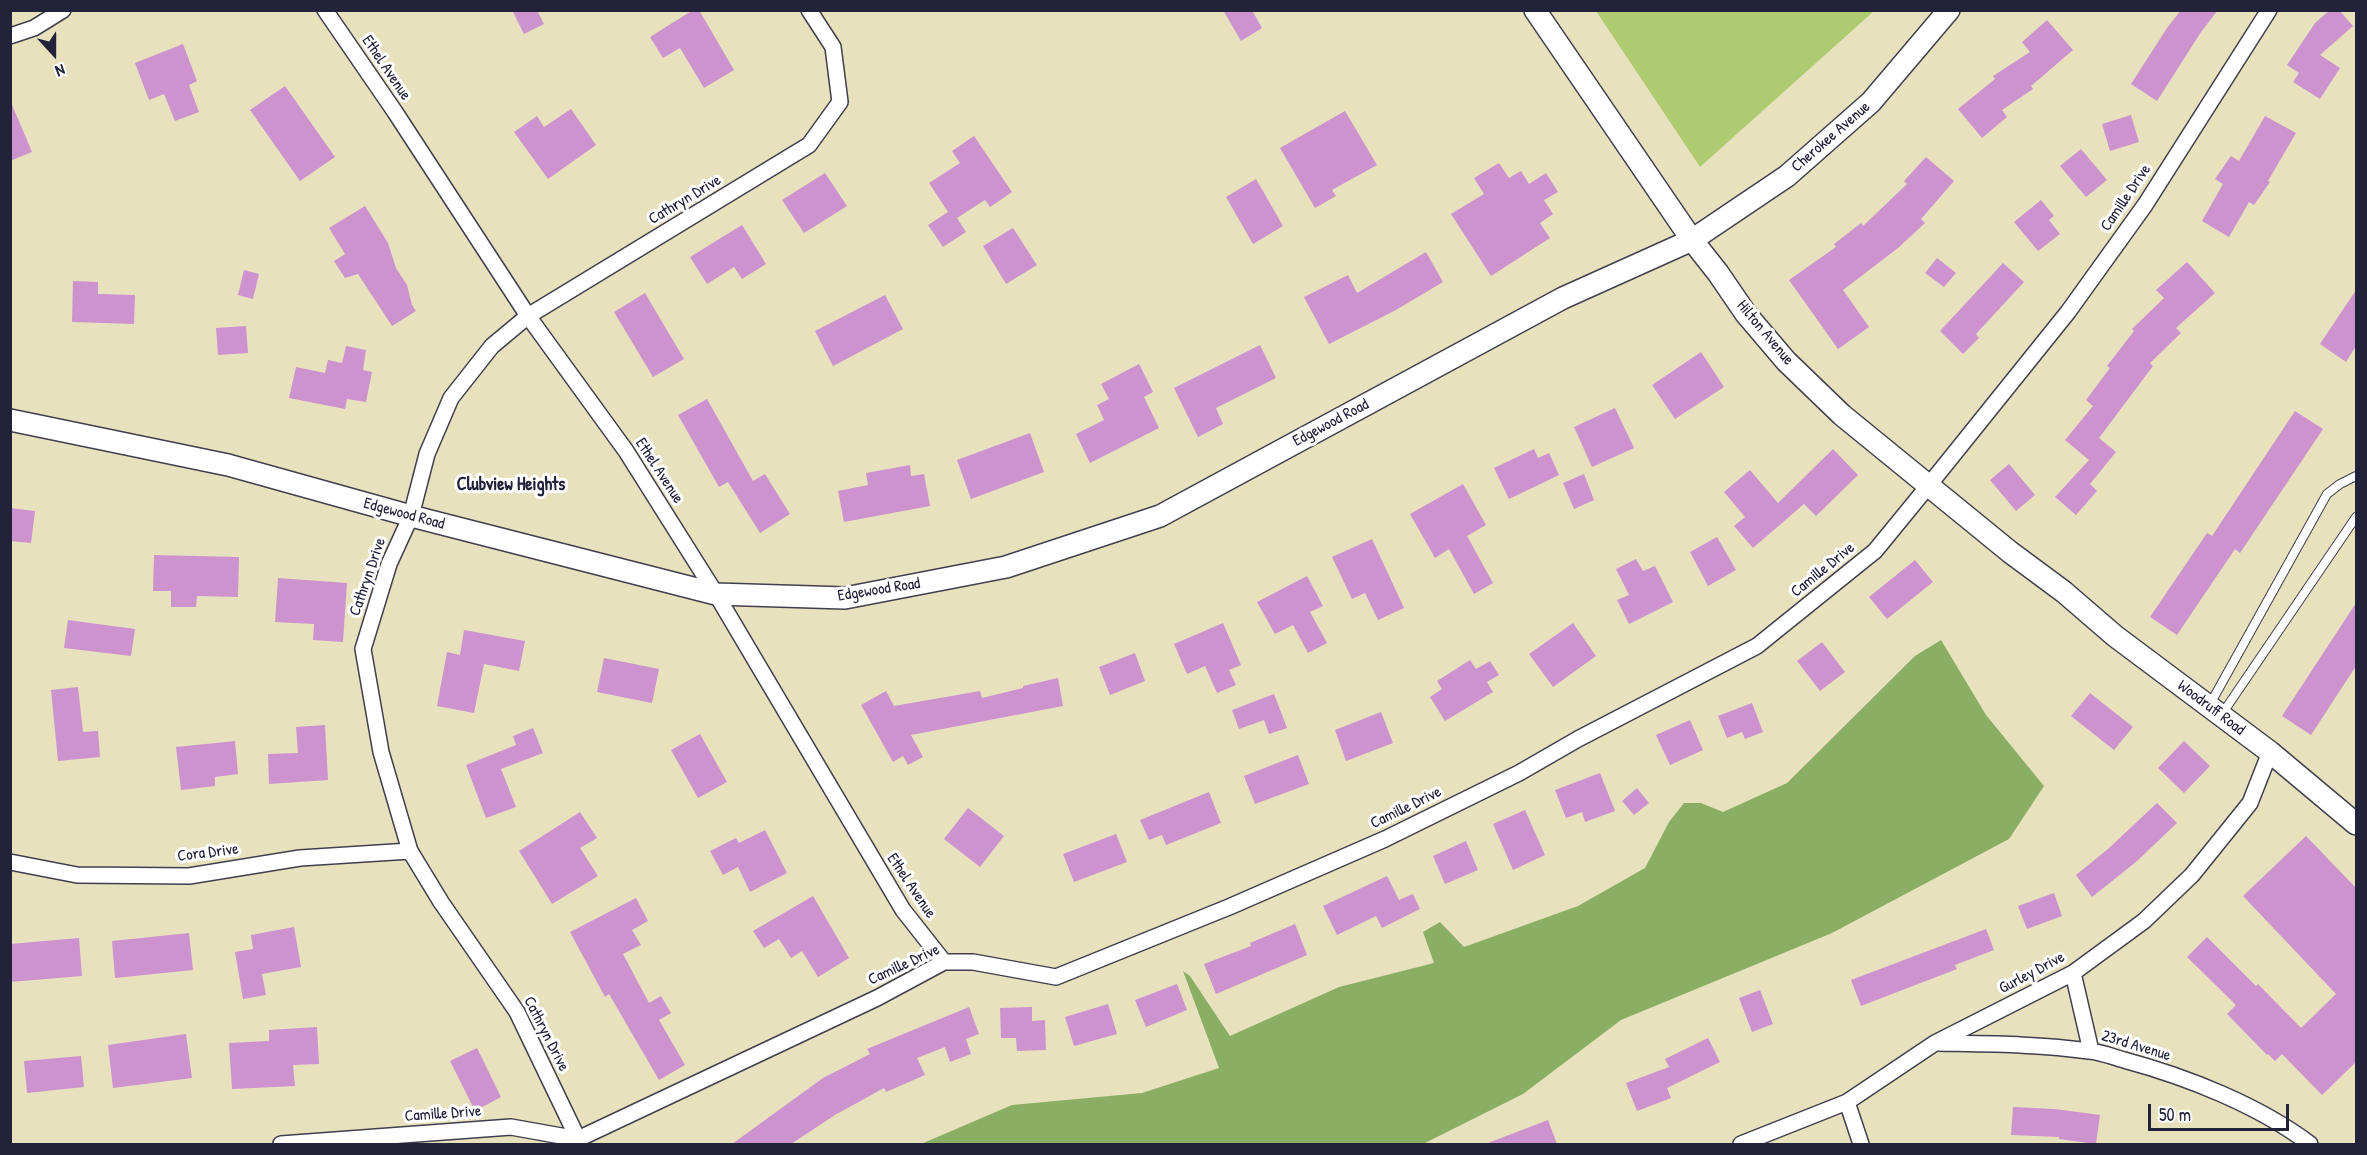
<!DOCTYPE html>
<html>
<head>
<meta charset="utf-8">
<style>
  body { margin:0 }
  #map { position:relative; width:2367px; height:1155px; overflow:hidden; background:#e8e1bd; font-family:"Patrick Hand",sans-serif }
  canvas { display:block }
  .frame { position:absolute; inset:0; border:12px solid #22223b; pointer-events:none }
  .north { position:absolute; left:24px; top:24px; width:60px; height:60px; -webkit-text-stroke:4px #fff; paint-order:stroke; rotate:159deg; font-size:16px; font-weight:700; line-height:24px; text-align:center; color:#22223b }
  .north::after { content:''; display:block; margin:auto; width:21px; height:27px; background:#22223b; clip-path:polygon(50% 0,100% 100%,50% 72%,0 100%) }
  .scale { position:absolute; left:2148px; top:1104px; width:141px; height:27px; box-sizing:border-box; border:3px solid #22223b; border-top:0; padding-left:8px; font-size:18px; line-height:21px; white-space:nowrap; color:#22223b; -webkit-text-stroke:4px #fff; paint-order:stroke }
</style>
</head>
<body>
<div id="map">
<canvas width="2367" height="1155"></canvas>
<div class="frame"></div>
<div class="north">N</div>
<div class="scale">50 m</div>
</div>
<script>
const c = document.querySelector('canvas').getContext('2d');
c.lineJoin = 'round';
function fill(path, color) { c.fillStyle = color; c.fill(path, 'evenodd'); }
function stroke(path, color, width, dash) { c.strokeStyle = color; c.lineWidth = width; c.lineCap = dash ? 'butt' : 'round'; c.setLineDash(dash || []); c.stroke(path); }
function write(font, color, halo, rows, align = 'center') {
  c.font = font + ' "Patrick Hand",sans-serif'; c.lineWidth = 6; c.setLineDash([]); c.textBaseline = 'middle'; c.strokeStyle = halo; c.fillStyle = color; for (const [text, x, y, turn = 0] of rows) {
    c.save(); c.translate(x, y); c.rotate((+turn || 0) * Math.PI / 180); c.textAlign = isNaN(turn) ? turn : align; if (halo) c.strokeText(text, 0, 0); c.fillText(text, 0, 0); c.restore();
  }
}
fill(new Path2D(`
  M1596,11H1874L1700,167Z`), '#aecb72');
fill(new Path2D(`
  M1941,640L1986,715L2044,786L2009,839L1832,933L1621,1020L1523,1094L1423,1144H921L1012,1105L1142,1093L1219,1068L1183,971L1190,976L1230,1036L1339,987L1434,963L1423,932L1440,922L1464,947L1578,906L1645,868L1669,822L1684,803H1701L1723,812L1787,783L1915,656Z`), '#8aaf64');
fill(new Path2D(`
  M512,10H537L544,24L524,34Z
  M693,10H699L734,70L704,88L680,48L663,58L650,37Z
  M1223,10H1252L1262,28L1241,41Z
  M2181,10H2218L2201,32L2157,101L2131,84L2167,28Z
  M2330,10H2339L2353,26L2320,55L2340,68L2320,99L2293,82L2299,73L2287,65L2315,23Z
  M2047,20L2073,50L2031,86L2033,89L2002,110L2007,117L1982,138L1958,109L1995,79L1993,76L2030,52L2022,42Z
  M183,44L197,81L189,85L199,112L175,121L164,94L149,100L135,63Z
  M285,86L335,157L300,181L250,110Z
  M10,100L32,152L10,161Z
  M571,109L596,145L548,179L514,132L537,116L544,127Z
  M1345,111L1377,165L1332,190L1336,196L1315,208L1280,148Z
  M2131,115L2139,142L2110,151L2102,124Z
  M2265,116L2296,133L2268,181L2270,182L2254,205L2249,202L2229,237L2202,221L2223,184L2215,179L2231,156L2239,161Z
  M974,136L1012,192L990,207L985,200L957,218L966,232L943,247L928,225L948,212L929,183L960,163L952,151Z
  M2081,149L2107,180L2086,197L2060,166Z
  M1926,157L1954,181L1921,219L1925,223L1898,248L1843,290L1869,327L1838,349L1789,280L1836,247L1834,244L1861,223L1863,226L1907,184L1904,181Z
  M1499,163L1509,178L1521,171L1529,184L1546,173L1558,192L1544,200L1553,214L1540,223L1550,238L1491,276L1451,214L1484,194L1474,178Z
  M825,173L847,206L804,233L782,200Z
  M1256,179L1283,226L1253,244L1226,197Z
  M2041,200L2054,216L2049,220L2060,234L2038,251L2014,222Z
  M365,206L388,243L396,268L407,285L412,305L416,311L392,326L358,274L345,278L334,261L345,254L329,228Z
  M742,225L766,264L742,279L734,267L707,284L690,257Z
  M1013,228L1037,265L1006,284L983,246Z
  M1426,252L1443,282L1396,310L1329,344L1304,297L1348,275L1357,293Z
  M1937,258L1956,273L1944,287L1925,273Z
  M2187,262L2215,293L2176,328L2181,333L2150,363L2153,366L2099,438L2116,452L2090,484L2097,491L2076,515L2055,497L2089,460L2065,440L2093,406L2086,400L2110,368L2107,366L2134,331L2132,329L2164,298L2156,290Z
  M2003,263L2024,282L1976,334L1979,338L1963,354L1940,331Z
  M244,270L259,274L253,299L238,295Z
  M73,281L98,282V294L135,295L134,324L72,322Z
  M2356,290V346L2346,362L2320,344Z
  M645,293L684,359L653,377L614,312Z
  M885,295L903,329L833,366L815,331Z
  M246,326L248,353L218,355L216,328Z
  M1260,345L1276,378L1216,408L1223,424L1198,437L1174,388Z
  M346,346L366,350L363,370L372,372L366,402L347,399L345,409L289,398L296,367L325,373L328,360L342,363Z
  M1701,352L1724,387L1675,419L1652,385Z
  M1139,364L1153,392L1144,397L1159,428L1090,463L1076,434L1104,420L1097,405L1109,399L1101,384Z
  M707,399L753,481L765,474L790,514L760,533L728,482L719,487L678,415Z
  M1615,408L1634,448L1592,467L1574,427Z
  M2295,411L2323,429L2240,553L2235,549L2177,635L2150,617L2207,533L2212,536Z
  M1030,433L1044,472L971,499L957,460Z
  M1534,449L1538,458L1549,453L1559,475L1509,499L1494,468Z
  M1833,449L1858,475L1816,516L1804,504L1753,548L1734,526L1745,517L1724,492L1750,470L1778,503Z
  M2009,464L2035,495L2016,511L1990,480Z
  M910,465L911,476L924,474L930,506L844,522L838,491L868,485L866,473Z
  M1584,474L1594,500L1574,509L1563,483Z
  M1463,484L1486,525L1467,536L1493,583L1474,594L1449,549L1435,558L1410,514Z
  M10,508L35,511L31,543L10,541Z
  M1717,537L1736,570L1708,586L1690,552Z
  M1372,539L1404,608L1378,620L1365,593L1352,599L1332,557Z
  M154,555L239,557L238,597L197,596L196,607H171V591H153Z
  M1636,559L1643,571L1655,566L1673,602L1629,624L1617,600L1629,595L1616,569Z
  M1915,560L1933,582L1887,619L1869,597Z
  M1307,576L1323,606L1310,612L1327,643L1308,653L1293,625L1275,634L1257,602Z
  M278,578L347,583L343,642L313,640L314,624L275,622Z
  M2356,603V666L2311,735L2282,716Z
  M68,620L135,629L131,656L64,648Z
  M1223,623L1241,665L1229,670L1236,685L1217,693L1205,666L1187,674L1174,644Z
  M1573,623L1596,656L1553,687L1529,654Z
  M464,630L525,641L519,671L484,664L474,713L437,706L447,652L460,655Z
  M1822,642L1845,672L1820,691L1797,661Z
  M1135,653L1145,681L1110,695L1099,667Z
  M604,658L659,669L652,703L597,692Z
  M1470,660L1476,669L1490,661L1499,675L1487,682L1493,692L1445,721L1430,697L1442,689L1437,681Z
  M1058,678L1063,706L911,735L923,757L908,765L903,756L893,762L861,705L886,691L894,706L980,691L982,698L1023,688V686Z
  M78,687L83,732L98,731L100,757L58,761L51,690Z
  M2090,693L2133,727L2114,750L2071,716Z
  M1274,694L1287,728L1269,734L1264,720L1239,729L1232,710Z
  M1752,703L1763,732L1745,739L1742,732L1727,738L1718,716Z
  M1381,712L1393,743L1346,761L1335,730Z
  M1690,720L1703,750L1670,765L1656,735Z
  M325,725L328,780L269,784L268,754L298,753L296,727Z
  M533,728L543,753L501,769L516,807L486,818L466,765L516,745L513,736Z
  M700,734L727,782L698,798L671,750Z
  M235,741L238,774L215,777V786L181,790L176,747Z
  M2184,741L2210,766L2184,793L2158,768Z
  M1298,755L1309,784L1255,804L1244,776Z
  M1600,773L1615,811L1585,822L1582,812L1566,818L1555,790Z
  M1637,788L1649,803L1634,815L1622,801Z
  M1209,792L1221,823L1166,845L1162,835L1149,840L1140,820Z
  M2157,803L2177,823L2136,862L2092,897L2076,875L2108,849Z
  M968,808L1004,836L980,867L944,839Z
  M1525,810L1545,855L1513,870L1493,824Z
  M580,812L597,838L580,848L598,876L552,904L519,851Z
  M765,830L787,873L750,892L738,867L723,875L710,851L736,838L739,843Z
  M1116,834L1127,862L1074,882L1063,854Z
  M2306,836L2356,888V1062L2322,1095L2282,1054L2275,1061L2268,1054L2267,1055L2227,1014L2236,1005L2187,957L2207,937L2256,986L2258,984L2301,1028L2336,994L2243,896Z
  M1466,841L1478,870L1445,884L1433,856Z
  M1387,876L1399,900L1413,894L1420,909L1382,928L1376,916L1337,935L1323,906Z
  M2054,893L2062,916L2027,929L2018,906Z
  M813,896L849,958L818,977L802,951L791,958L779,939L764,948L753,931Z
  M636,898L648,921L632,930L641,945L623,954L649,1003L661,996L671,1013L659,1020L685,1065L659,1080L609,994L605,997L570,932Z
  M1295,924L1307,955L1216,994L1204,964L1251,946L1250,943Z
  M294,927L301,967L262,974L266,995L243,999L235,952L253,949L251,935Z
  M1986,929L1994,950L1955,965L1957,969L1861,1006L1851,980Z
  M189,933L193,970L115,978L112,941Z
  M79,938L82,976L10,982V944Z
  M1177,984L1187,1010L1146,1027L1135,1000Z
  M1760,990L1773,1024L1752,1032L1739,998Z
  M1108,1004L1117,1034L1074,1046L1065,1017Z
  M969,1007L979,1034L966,1039L971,1054L950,1062L945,1047L917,1058L925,1075L886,1092L884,1088L835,1115L791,1144H732L823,1078L870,1054L867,1049Z
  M1032,1007V1021L1045,1020L1046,1050L1017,1051L1016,1038H1001L1000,1008Z
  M317,1027L319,1064L293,1065L295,1086L232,1089L229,1043L269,1041V1030Z
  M186,1034L192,1078L113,1088L108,1045Z
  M1708,1038L1720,1062L1667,1088L1671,1098L1637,1111L1626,1083L1669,1067L1665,1059Z
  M477,1048L501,1097L475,1111L450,1061Z
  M81,1056L84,1087L27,1093L24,1061Z
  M2013,1107L2055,1109L2100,1115L2096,1144L2059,1139V1137L2011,1135Z
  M1548,1120L1557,1144H1488V1143Z`), '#cd93cf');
const lane = new Path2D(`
  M2209,706L2327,494L2340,484L2356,476
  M2222,714L2356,517`);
const street = new Path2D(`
  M325,10L395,112L528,316L626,451L716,594L903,910L944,962
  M10,36L34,28L63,10
  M10,862L77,875L189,876L300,858L410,851
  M2073,973L2091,1051
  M1938,1043C1988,1044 2039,1044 2089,1051C2101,1052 2113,1057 2124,1060C2187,1077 2258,1105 2310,1144
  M1847,1102L1861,1144
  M578,1139L517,1012L441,902L410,851L381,752L363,649L389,564L411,516L427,454L451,398L492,346L528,316L809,145L840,102L833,47L809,10
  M281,1144L511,1127L578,1139L877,998L944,962H973L1056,977L1229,907L1385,839L1519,773L1578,739L1757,646L1875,551L1929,485L2068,312L2145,205L2269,10
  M1741,1144L1847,1102L1935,1043L2073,973L2144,921L2192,875L2250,803L2270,752`);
const secondary = new Path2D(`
  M1535,10L1692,240L1718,273L1746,314L1786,361L1842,415L2010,552L2064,592L2115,636L2270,752L2356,824
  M10,420L228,465L411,516L716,594L845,598L1006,567L1160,516L1563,298L1692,240L1787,176L1871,102L1949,10`);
stroke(lane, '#403f4e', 10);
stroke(street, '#403f4e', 18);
stroke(secondary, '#403f4e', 24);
stroke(lane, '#fff', 8);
stroke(street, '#fff', 15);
stroke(secondary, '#fff', 21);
write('16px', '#22223b', '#fff', [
  ["Ethel Avenue",386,68,56],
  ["Cherokee Avenue",1831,137,-41],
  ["Camille Drive",2126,198,-56],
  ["Cathryn Drive",685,200,-31],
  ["Hilton Avenue",1765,333,50],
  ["Edgewood Road",1331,423,-28],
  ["Ethel Avenue",659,471,57],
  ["Edgewood Road",404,514,15],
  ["Camille Drive",1823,570,-39],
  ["Cathryn Drive",368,577,-71],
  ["Edgewood Road",879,590,-9],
  ["Woodruff Road",2211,708,37],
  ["Camille Drive",1406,808,-26],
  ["Cora Drive",208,853,-7],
  ["Ethel Avenue",911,886,56],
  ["Camille Drive",904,965,-25],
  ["Gurley Drive",2032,973,-28],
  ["Cathryn Drive",546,1034,63],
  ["23rd Avenue",2136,1046,17],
  ["Camille Drive",443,1114,-4]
]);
write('bold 18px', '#22223b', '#fff', [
  ["Clubview Heights",511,485]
]);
</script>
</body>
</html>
